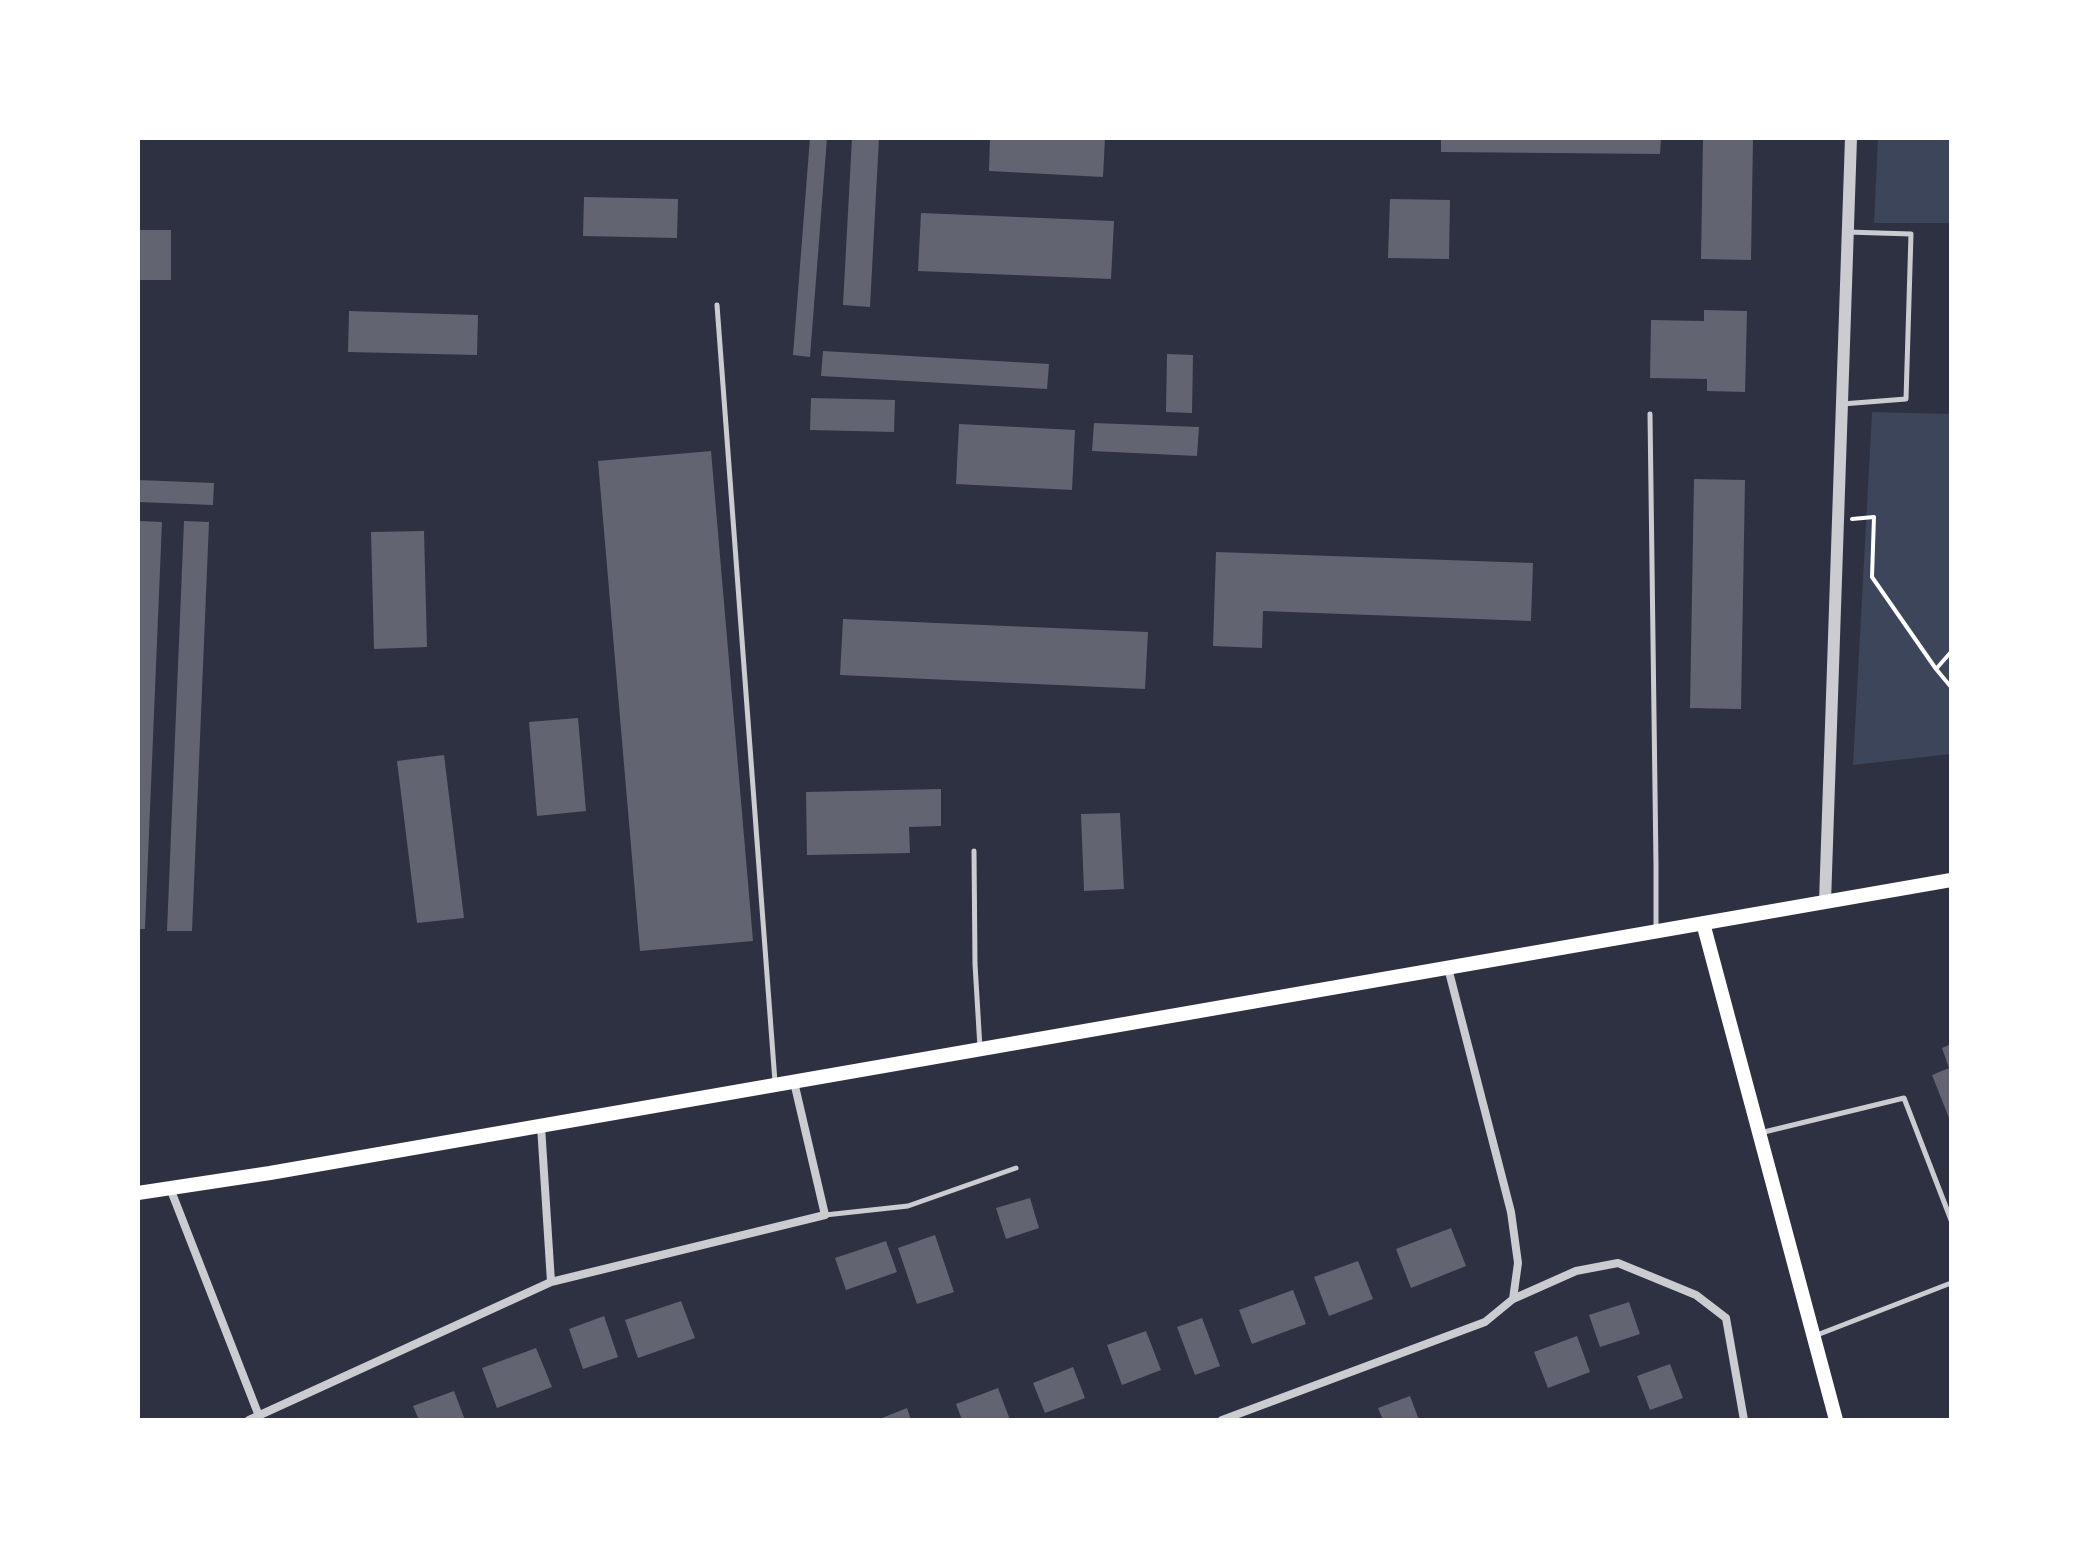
<!DOCTYPE html>
<html>
<head>
<meta charset="utf-8">
<style>
  body { margin:0 }
  #map { position:relative; width:2089px; height:1558px; overflow:hidden; background:#2d3142; font-family:"Open Sans",sans-serif }
  canvas { display:block }
  .frame { position:absolute; inset:0; border:140px solid #fff; pointer-events:none }
</style>
</head>
<body>
<div id="map">
<canvas width="2089" height="1558"></canvas>
<div class="frame"></div>
</div>
<script>
const c = document.querySelector('canvas').getContext('2d');
c.lineJoin = 'round';
function fill(path, color) { c.fillStyle = color; c.fill(path, 'evenodd'); }
function stroke(path, color, width, dash) { c.strokeStyle = color; c.lineWidth = width; c.lineCap = dash ? 'butt' : 'round'; c.setLineDash(dash || []); c.stroke(path); }
fill(new Path2D(`
  M1878,138H1951V223H1874Z
  M1872,412L1951,414V754L1853,765Z`), '#3c4559');
fill(new Path2D(`
  M810,138H827L810,357L793,355Z
  M852,138H879L870,307L843,305Z
  M990,138H1105L1103,177L989,171Z
  M1441,138H1661L1660,154L1441,152Z
  M1703,138H1753L1751,260L1701,259Z
  M584,197L678,199L677,238L583,236Z
  M1390,199L1450,200L1449,259L1388,258Z
  M921,213L1114,221L1111,279L918,271Z
  M138,230H171V280H138Z
  M1704,310L1747,311L1745,392L1707,391V379L1650,378L1651,320L1704,321Z
  M349,311L478,315L477,355L348,352Z
  M823,351L1049,364L1047,389L821,376Z
  M1167,354L1193,355L1192,413L1166,412Z
  M811,398L895,400L894,432L810,430Z
  M1094,423L1199,427L1197,456L1092,451Z
  M959,424L1075,430L1072,490L956,484Z
  M711,451L753,941L640,951L598,461Z
  M1694,479L1745,480L1741,709L1690,708Z
  M138,480L214,483L213,505L138,502Z
  M140,521L162,522L145,929H138V573Z
  M184,521L209,522L192,931H167Z
  M424,531L427,647L374,649L371,532Z
  M1216,552L1533,563L1531,621L1263,611L1262,648L1213,646Z
  M843,619L1148,632L1145,689L840,675Z
  M578,718L586,811L537,816L529,722Z
  M444,755L464,918L417,923L397,761Z
  M941,789V826L909,827L910,853L807,855L806,792Z
  M1120,813L1124,889L1084,891L1081,814Z
  M1951,1044V1123L1932,1075L1949,1068L1942,1048Z
  M1030,1198L1039,1228L1006,1239L996,1208Z
  M1451,1228L1466,1266L1411,1288L1396,1249Z
  M935,1235L954,1292L917,1304L898,1248Z
  M886,1241L897,1272L846,1290L835,1258Z
  M1358,1261L1373,1299L1329,1316L1314,1277Z
  M1293,1290L1306,1324L1252,1344L1239,1310Z
  M681,1301L695,1338L638,1358L625,1320Z
  M1629,1302L1640,1334L1600,1347L1589,1315Z
  M604,1316L618,1357L583,1369L569,1329Z
  M1202,1318L1220,1366L1195,1375L1177,1327Z
  M1146,1331L1161,1370L1122,1385L1107,1345Z
  M1577,1336L1590,1372L1548,1388L1534,1352Z
  M536,1348L552,1387L497,1408L482,1368Z
  M1670,1364L1683,1398L1650,1410L1637,1376Z
  M1073,1367L1085,1398L1045,1413L1033,1383Z
  M998,1388L1010,1420H962L956,1404Z
  M454,1391L465,1420H419L413,1406Z
  M1410,1396L1419,1420H1383L1378,1408Z
  M907,1408L911,1420H877Z`), '#626471');
stroke(new Path2D(`
  M1852,519L1874,517L1872,577L1936,669
  M1951,652L1936,669L1951,687`), '#fff', 4);
stroke(new Path2D(`
  M717,305L775,1082
  M1842,404L1906,399L1911,234L1847,232
  M1650,414L1656,865V930
  M974,851L975,964L980,1048
  M1760,1133L1904,1098L1951,1220
  M825,1215L908,1206L1016,1168
  M1817,1335L1951,1283`), '#caccd0', 5);
stroke(new Path2D(`
  M541,1126L551,1282
  M170,1188L259,1416
  M1513,1299L1576,1271L1618,1263L1696,1295L1726,1318L1744,1420
  M249,1420L551,1282L825,1215L794,1082
  M1222,1420L1485,1322L1513,1299L1518,1263L1511,1212L1448,968`), '#caccd0', 8);
stroke(new Path2D(`
  M1825,902L1851,138`), '#caccd0', 12);
stroke(new Path2D(`
  M1703,923L1836,1420
  M138,1193L270,1173L1951,880`), '#fff', 14);
</script>
</body>
</html>
